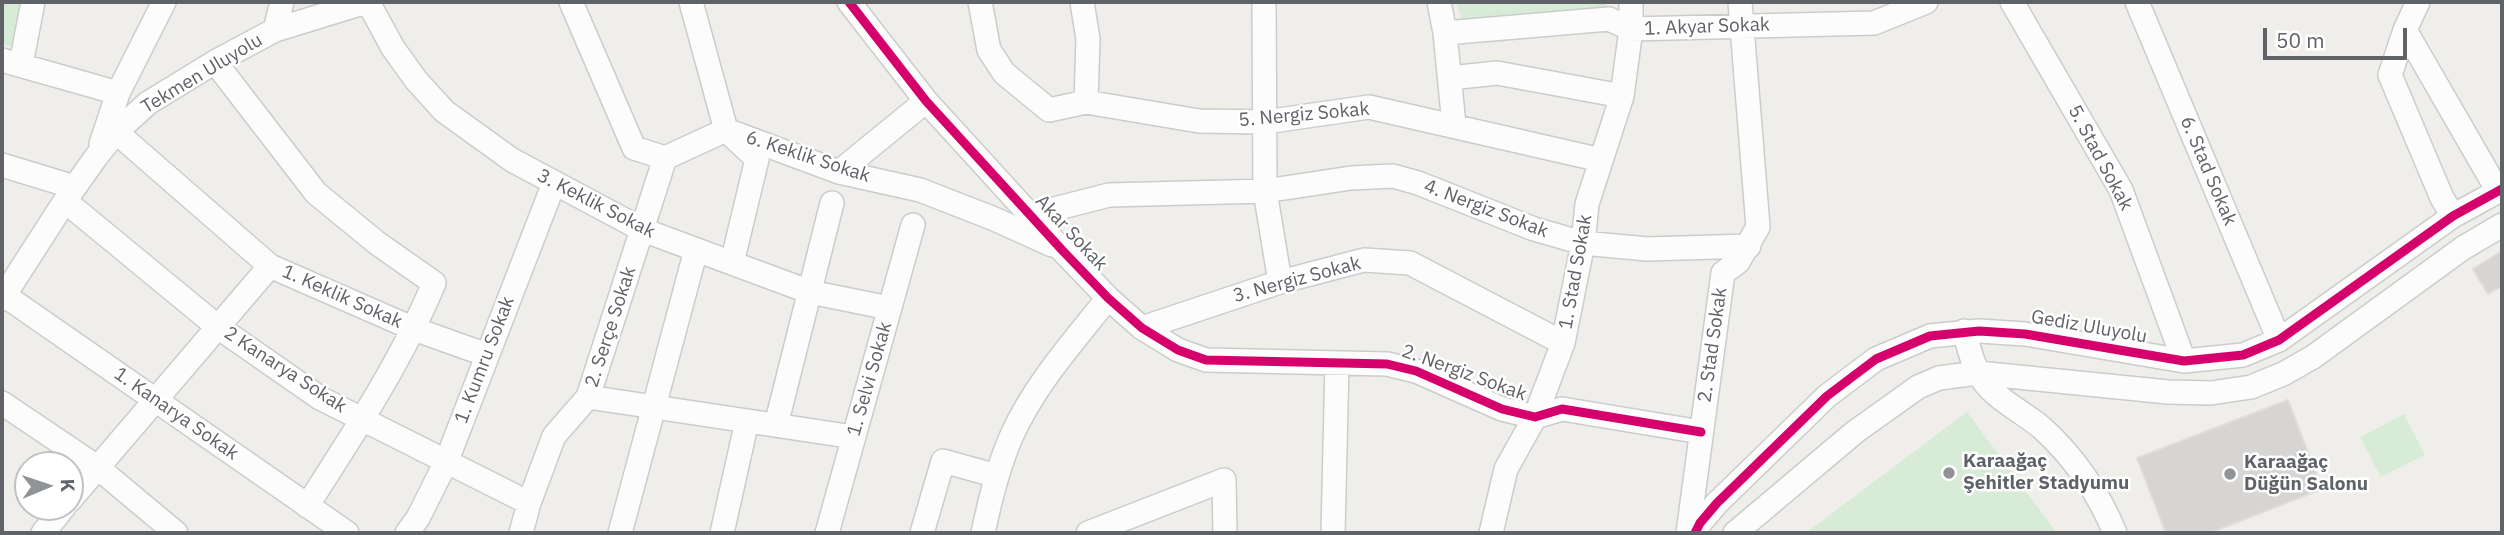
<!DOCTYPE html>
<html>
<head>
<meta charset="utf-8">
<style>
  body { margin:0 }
  #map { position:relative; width:2504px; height:535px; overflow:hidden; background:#efeeea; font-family:"IBM Plex Sans",sans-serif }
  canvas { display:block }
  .frame { position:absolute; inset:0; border:4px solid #5f6368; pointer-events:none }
  .north { position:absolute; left:14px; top:451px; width:70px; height:70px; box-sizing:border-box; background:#fff; border:2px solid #bfc1c3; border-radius:50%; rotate:88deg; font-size:19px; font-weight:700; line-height:28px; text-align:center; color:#5f6368 }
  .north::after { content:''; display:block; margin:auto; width:24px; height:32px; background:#919496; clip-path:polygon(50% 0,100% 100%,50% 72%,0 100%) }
  .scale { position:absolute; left:2263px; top:28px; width:144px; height:32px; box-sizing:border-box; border:4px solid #5f6368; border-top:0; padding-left:9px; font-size:21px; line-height:24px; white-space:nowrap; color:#5f6368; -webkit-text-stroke:5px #fff; paint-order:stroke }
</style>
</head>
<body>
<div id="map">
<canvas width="2504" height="535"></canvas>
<div class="frame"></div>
<div class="north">K</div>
<div class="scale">50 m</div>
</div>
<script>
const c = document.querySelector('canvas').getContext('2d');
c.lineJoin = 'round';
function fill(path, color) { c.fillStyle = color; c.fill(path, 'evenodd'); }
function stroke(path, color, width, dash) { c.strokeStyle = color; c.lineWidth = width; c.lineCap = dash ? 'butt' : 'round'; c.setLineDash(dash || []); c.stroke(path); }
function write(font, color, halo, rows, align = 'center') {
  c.font = font + ' "IBM Plex Sans",sans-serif'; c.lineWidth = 5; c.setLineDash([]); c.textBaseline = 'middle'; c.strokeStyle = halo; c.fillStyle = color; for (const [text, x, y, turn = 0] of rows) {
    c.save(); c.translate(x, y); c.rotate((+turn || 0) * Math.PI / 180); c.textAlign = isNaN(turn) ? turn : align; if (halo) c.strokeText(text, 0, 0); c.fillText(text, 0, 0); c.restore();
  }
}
fill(new Path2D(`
  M2,2H22L12,46L2,44Z
  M1456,2H1609L1606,6L1464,26Z
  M1967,412L2057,533H1806Z
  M2404,414L2425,455L2381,477L2360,437Z`), '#d8ebd6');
const building = new Path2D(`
  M2502,251V286L2488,294L2473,269Z
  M2288,400L2322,489L2209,533H2166L2137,458Z`);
fill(building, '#d6d5d3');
stroke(building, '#deddd9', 2);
const minor = new Path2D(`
  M368,2L393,48L416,80L444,111L512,160L643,230L810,292L889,308
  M571,2L634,148L665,158
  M691,2L726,130L757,159L732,263
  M849,2L926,101L1062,250L1108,298L1142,328L1178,350L1206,360L1387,364L1416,371L1502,409L1535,417L1562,409L1701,432
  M980,2L989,50L1004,73L1049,110L1086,102L1199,121L1265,122L1369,107L1601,160
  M1082,2L1088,39L1086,102
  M1264,2L1265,191L1280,282
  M1439,2L1445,33L1454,125
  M2012,2L2121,190L2184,361
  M2137,2L2279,340
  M2418,2L2405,30L2390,75L2442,198L2453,216
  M275,30L282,2
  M2405,30L2498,191
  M1445,33L1609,19L1631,29L1874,23L1926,2
  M2,60L118,93
  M215,62L316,193L377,243L434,283C401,362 354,433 307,506
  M21,64L33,2
  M1450,78L1497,73L1622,96
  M116,132L270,266L414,329L487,355
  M101,144L118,93L164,2
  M2,165L74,187
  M839,172L926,101
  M65,201L218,327L320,398L529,503
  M1031,215L1109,195L1265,191L1351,178L1393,176L1418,183L1534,229L1583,243L1647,249L1749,246
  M4,295L347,533
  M2,299L65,201L96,157L116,132L148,103L215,62L275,30L366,2
  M1142,328L1280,282L1364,260L1410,263L1563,343
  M1964,331C1968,344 1971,360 1978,372C1991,398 2021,410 2042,428C2074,457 2099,494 2115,533
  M588,397L854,437
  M2,403L97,467L176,533
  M776,425L832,203
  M70,500L270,266
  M43,533L64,507
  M407,533L418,518L447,460L554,183
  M521,533L529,503L554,436L588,397L665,158L726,130L839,172L920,190L992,218L1052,245
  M620,533L696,250
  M722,533L747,421
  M827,533L913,225
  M922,533L943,461L997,476
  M983,533C990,500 998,466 1012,435C1035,384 1074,341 1108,298
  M1088,533L1224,480L1225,533
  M1333,533L1337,363
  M1491,533L1506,469L1535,417L1563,343L1583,243L1587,204L1622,96L1631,29V2
  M1688,533L1723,273L1738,262L1758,227L1740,2
  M1695,533L1700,523L1717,503L1827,396L1876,359L1930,336L1979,331L2025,334L2184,361L2243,355L2279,340L2453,216L2502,189
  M1735,533L1855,432L1918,387L1939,378L1978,373L2168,392L2211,393L2251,387L2283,374L2313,357L2463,248L2502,225`);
stroke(minor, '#cbcccc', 26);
stroke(minor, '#fdfcfc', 23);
stroke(new Path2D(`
  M849,2L926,101L1062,250L1108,298L1142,328L1178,350L1206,360L1387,364L1416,371L1502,409L1535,417L1562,409L1701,432
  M1695,533L1700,523L1717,503L1827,396L1876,359L1930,336L1979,331L2025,334L2184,361L2243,355L2279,340L2453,216L2502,189`), '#d6006c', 9);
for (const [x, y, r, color] of [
  [1949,473,7,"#919496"],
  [2230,474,7,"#919496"]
]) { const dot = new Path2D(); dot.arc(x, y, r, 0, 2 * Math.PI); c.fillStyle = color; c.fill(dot); stroke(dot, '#fff', 2.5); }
write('19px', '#5f6368', '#fff', [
  ["1. Akyar Sokak",1707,27,-2],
  ["Tekmen Uluyolu",202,74,-31],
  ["5. Nergiz Sokak",1304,115,-5],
  ["6. Keklik Sokak",808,157,18],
  ["5. Stad Sokak",2100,158,62],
  ["6. Stad Sokak",2208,171,67],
  ["3. Keklik Sokak",596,204,27],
  ["4. Nergiz Sokak",1486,209,21],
  ["Akar Sokak",1071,233,47],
  ["1. Stad Sokak",1576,272,-80],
  ["3. Nergiz Sokak",1297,280,-15],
  ["1. Keklik Sokak",342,297,24],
  ["2. Serçe Sokak",611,327,-72],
  ["Gediz Uluyolu",2089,327,10],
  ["2. Stad Sokak",1713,345,-82],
  ["1. Kumru Sokak",485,360,-69],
  ["2 Kanarya Sokak",285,370,33],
  ["2. Nergiz Sokak",1464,373,20],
  ["1. Selvi Sokak",870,379,-74],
  ["1. Kanarya Sokak",176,414,35]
]);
write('bold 19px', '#5f6368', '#fff', [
  ["Karaağaç",1963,462],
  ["Şehitler Stadyumu",1963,484],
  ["Karaağaç",2244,463],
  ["Düğün Salonu",2244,485]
], 'left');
</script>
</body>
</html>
